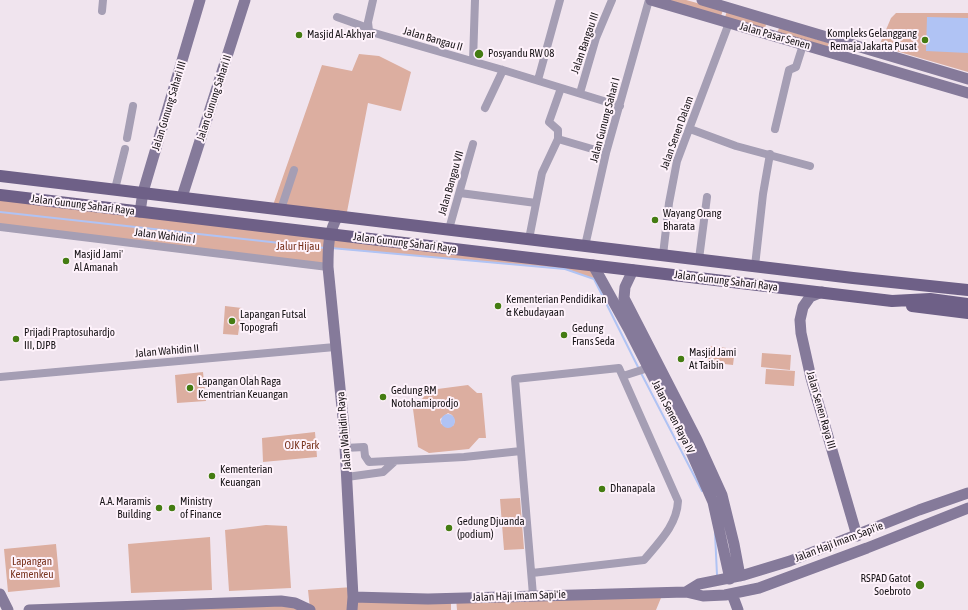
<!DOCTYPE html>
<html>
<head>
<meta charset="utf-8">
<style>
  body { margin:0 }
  canvas { display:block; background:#f0e4ee }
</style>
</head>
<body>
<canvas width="968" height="610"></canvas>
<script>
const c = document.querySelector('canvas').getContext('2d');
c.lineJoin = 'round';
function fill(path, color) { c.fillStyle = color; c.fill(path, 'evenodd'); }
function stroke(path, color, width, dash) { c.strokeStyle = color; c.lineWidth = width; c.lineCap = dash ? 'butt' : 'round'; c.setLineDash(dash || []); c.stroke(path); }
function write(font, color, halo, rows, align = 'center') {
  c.font = font + ' "Asap Condensed",sans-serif'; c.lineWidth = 4; c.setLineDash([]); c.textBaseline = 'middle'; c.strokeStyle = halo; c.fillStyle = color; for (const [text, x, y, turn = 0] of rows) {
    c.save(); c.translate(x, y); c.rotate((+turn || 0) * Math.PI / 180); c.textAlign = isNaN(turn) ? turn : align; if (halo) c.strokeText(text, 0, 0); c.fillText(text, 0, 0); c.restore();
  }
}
fill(new Path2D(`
  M664,0H686L723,10L721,16Z
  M727,11L766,24L765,30L725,17Z
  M896,13H968V72L879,46L891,18Z
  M779,28L829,43L827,48L777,34Z
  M359,54L379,56L411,72L401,111L368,103L346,217L272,208L322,65L352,71Z
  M0,195L593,265L600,277L594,279L564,269L328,248V267L0,227Z
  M225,306L242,308L238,335L223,334Z
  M710,346L735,349L733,365L707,362Z
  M762,353L791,355L790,370L761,367Z
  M766,369L795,371L794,386L765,384Z
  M203,372L206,401L177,403L175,375Z
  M468,385L477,393H482L486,438H479L469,449L429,453L418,447L413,409L430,390ZM448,413L452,415L455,421L453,426L441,424L440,419Z
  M315,432L317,457L263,462L262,438Z
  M520,498L524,549L504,550L500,499Z
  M266,525L287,526L291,588L229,591L225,530Z
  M210,537L212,590L131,593L128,544Z
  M56,544L60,587L8,592L4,549Z
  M353,587L350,610H29L288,601L310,609L308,590Z
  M663,593L656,610H457L456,598Z
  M353,597L451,598V610H351Z`), '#dcaea0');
fill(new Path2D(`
  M927,17L968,18V53L926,51Z
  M441 421a7 7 0 1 1 14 0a7 7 0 1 1-14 0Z`), '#b0c3f4');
stroke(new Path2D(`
  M0,212L325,248
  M331,248L565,269L594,279L639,369
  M641,373L702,491
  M715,533L717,575`), '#b0c3f4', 2);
stroke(new Path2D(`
  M373,0L368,22L369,31L371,32L503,70L620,106
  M102,11L103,0
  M337,17L368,28
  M473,61L475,0
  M538,80L560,0
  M580,93L596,38L612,0
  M485,108L503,70
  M690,129L736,146L810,166
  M775,129L789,70L796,67L803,45
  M127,138L133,106
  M558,139L606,153
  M115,189L125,149
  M460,193L536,203
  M281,209L294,170
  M0,227L328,267
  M449,229L473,144
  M529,239L542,173L558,139V130L549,122L561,88
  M585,246L606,153L649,0
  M663,255L669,203L677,161L729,23
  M699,259L707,197
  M755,266L763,194L770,154
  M623,376L648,368
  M0,377L335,347
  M345,448L364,447L365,456L369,462L464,457L521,451
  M347,477L383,472L394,462
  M532,573L644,560C659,542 677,525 678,501L619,368L515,379L533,595`), '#a59eb4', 8);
stroke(new Path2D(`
  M651,0L968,93
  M702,0L968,79
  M182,197L245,0
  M140,212L143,192L200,0
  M338,216C328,232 328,248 328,267L344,428L353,597L352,610
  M593,265L628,328L688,445L713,502L730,579
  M633,270L625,287L624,298L697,440L722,495L734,544L740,576
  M822,292L810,297L803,307L800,320L801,333L811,378L857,536
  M686,592L699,584L744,575L790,561L919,510L968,493
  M0,594L8,610
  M732,594L738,610
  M353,597L428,599L686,592L703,596L725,595L759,588L867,548L968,508
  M29,610L281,601L295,603L310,610`), '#857a9a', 11);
stroke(new Path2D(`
  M0,176L853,278L968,290
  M0,195L892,301L930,299L968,304
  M912,306L968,313`), '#6e6087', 12);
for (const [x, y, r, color] of [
  [299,35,4,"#447c12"],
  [925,40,4,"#447c12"],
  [479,54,5,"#447c12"],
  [655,220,4,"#447c12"],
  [66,261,4,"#447c12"],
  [498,306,4,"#447c12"],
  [232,321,4,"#447c12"],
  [564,335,4,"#447c12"],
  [16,339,4,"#447c12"],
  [681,359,4,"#447c12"],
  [190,388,4,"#447c12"],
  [383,397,4,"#447c12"],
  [212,476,4,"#447c12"],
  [602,489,4,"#447c12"],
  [159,508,4,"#447c12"],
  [172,508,4,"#447c12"],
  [449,528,4,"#447c12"],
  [920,585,5,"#447c12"]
]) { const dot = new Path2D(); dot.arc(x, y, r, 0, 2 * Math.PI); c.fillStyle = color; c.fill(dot); stroke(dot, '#fef2fb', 1.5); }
write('11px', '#181417', '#fef2fb', [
  ["Kompleks Gelanggang",917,34,"right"],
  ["Remaja Jakarta Pusat",917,47,"right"],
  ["Masjid Al-Akhyar",307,35],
  ["Posyandu RW 08",488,54],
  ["Wayang Orang",663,214],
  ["Bharata",663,227],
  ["Masjid Jami'",74,255],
  ["Al Amanah",74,268],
  ["Kementerian Pendidikan",506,300],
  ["& Kebudayaan",506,313],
  ["Lapangan Futsal",240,315],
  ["Topografi",240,328],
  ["Gedung",572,329],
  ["Frans Seda",572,342],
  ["Prijadi Praptosuhardjo",24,333],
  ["III, DJPB",24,346],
  ["Masjid Jami",689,353],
  ["At Taibin",689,366],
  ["Lapangan Olah Raga",198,382],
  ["Kementrian Keuangan",198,395],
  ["Gedung RM",391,391],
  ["Notohamiprodjo",391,404],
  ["Kementerian",220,470],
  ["Keuangan",220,483],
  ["Dhanapala",610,489],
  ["A.A. Maramis",151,502,"right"],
  ["Building",151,515,"right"],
  ["Ministry",180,502],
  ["of Finance",180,515],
  ["Gedung Djuanda",457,522],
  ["(podium)",457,535],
  ["RSPAD Gatot",911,579,"right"],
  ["Soebroto",911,592,"right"]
], 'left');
write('11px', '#181417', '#fef2fb', [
  ["Jalan Pasar Senen",775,36,16],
  ["Jalan Bangau II",433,39,16],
  ["Jalan Bangau III",585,43,-71],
  ["Jalan Gunung Sahari II",214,98,-72],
  ["Jalan Gunung Sahari III",169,106,-73],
  ["Jalan Gunung Sahari I",605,120,-75],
  ["Jalan Senen Dalam",677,133,-70],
  ["Jalan Bangau VII",451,183,-74],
  ["Jalan Gunung Sahari Raya",83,205,7],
  ["Jalan Wahidin I",165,236,7],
  ["Jalan Gunung Sahari Raya",405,243,7],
  ["Jalan Gunung Sahari Raya",726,281,7],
  ["Jalan Wahidin II",167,351,-5],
  ["Jalan Senen Raya III",821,410,74],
  ["Jalan Senen Raya IV",673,417,63],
  ["Jalan Wahidin Raya",344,431,-95],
  ["Jalan Haji Imam Sapi'ie",839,542,-21],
  ["Jalan Haji Imam Sapi'ie",519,596,-2]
]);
write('11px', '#79331e', '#fef2fb', [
  ["Jalur Hijau",298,247],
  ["OJK Park",302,446],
  ["Lapangan",32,562],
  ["Kemenkeu",32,575]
]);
</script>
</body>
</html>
